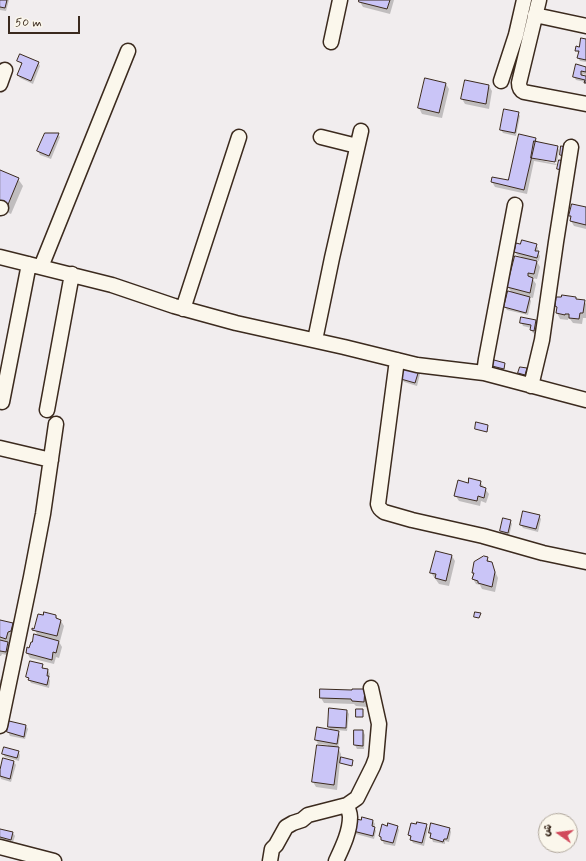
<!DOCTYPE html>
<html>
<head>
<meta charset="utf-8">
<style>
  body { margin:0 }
  #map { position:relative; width:586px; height:861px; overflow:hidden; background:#f1edee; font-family:Mynerve,"Playpen Sans Arabic",sans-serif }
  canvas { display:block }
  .north { position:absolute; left:538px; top:813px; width:40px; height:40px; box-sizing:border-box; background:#fbf7ec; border:1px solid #aea59a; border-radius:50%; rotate:284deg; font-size:11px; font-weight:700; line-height:16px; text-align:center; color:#3b2a1e }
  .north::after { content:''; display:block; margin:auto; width:14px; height:18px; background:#d1495b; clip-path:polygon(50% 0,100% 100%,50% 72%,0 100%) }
  .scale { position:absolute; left:8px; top:16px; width:72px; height:18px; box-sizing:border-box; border:2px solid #3b2a1e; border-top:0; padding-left:5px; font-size:12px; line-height:14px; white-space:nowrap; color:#3b2a1e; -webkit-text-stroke:3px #fbf7ec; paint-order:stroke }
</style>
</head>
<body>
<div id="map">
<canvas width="586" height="861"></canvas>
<div class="north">ش</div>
<div class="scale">50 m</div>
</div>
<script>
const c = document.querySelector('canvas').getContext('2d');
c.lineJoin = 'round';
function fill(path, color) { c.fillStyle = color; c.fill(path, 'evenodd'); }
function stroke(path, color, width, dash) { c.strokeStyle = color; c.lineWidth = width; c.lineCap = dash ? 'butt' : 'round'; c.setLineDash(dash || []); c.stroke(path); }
fill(new Path2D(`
  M0,0H9L6,11L0,10Z
  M360,0H394L390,14L363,7L360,2Z
  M586,40V62L580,61L578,58L579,54L576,50L580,48Z
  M19,61L38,62L40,66L33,84L20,78L18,75L22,65Z
  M577,65L586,68V75L583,74V76L586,77V84L585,82L576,80L574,77Z
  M446,84L449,89L442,118L422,114L419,108Z
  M489,86L492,91L489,109L465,104L462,99Z
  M518,113L520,116L516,136L503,133L501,130Z
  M58,134L60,137L51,159L40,155L38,151Z
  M535,138L538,143L557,147L559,150L557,162L535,157V159L557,164L556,165L534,161L527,194L495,187L492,182L509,181Z
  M0,171L18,179L23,186L11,214L0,209Z
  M586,208V229L574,226L571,221L572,218L570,215Z
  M536,245L538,248L537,252L540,256L539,261L536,260L540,267L537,279L532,278L536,284L533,298L529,297L531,301L528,315L507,310L505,307L512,293L508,287L522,257L517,255L515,252Z
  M575,297L577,300L584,301L586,304V318H583L582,324L573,323L570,319H568V320L560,319L557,313L558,309L556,306Z
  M536,321L538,325L535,334L533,333L531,330V328L523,326L521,322Z
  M505,364V365L504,370L494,368L493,366Z
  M526,369L527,371L526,376L520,374L519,373Z
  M418,371L420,374L417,386L404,382L402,379Z
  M480,482L489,494L486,503L481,501L480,506L459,501L455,495L469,484Z
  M539,516L541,519L538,532L523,528L521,525Z
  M510,521L512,524L509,536L503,534L501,531Z
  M452,556L455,561L449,586L439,584L431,573Z
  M487,558L494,569L498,578L495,592L482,589L480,585L476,584L473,579L474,575L473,573Z
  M56,616L58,620L61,621L64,626L60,641L58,640L62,647L59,658L56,657L54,664L30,658L27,653L38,636L35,630Z
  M0,621L12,624L15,629L13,637H10L7,655L2,654L1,656H0Z
  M42,665L44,669L48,670L50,674L49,678L50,681L49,688L31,683L27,677Z
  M0,679L4,684L0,695Z
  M364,690L367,696V707L356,706L354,704L324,703L321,698L353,691Z
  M347,711L349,714L347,731L337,730L340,735L338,748L341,754V758L352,761L353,763L352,765L340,762L337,790L316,787L313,782L328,745L318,744L316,740L331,731L329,726Z
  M26,726L28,729L25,739L10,736L8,732Z
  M355,731H363L365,735L364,749H357L355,745Z
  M18,751L20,755L19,761L5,757L3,754Z
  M14,762L16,765L11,782L1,779L0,776V774Z
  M373,821L375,824L374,827L376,831L374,839L356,834L354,831Z
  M426,825L428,828L424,846L413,843L409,835Z
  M397,826L399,830L395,846L384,844L380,836L388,827Z
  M450,829L451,832L449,842L445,841V844L433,842L430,832Z
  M0,830L13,833L15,836L13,842L0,839Z`), '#0003');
const building = new Path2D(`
  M0,0H7L5,8L0,7Z
  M359,0H390L387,9L359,2Z
  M581,38L586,39V60L577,58L579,51H575L576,46L579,47Z
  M20,54L39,62L31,81L17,75L22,63L17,61Z
  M576,64L586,67V72L581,71V75L586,76V83H584L585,80L573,77Z
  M425,78L446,83L439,113L418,108Z
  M465,80L489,85L486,104L461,99Z
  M504,109L519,112L515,133L500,130Z
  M45,133H59L49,156L37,151Z
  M519,134L536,138L524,190L491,182L492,177L508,180Z
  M534,141L558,146L555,162L531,158Z
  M561,146L566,147L564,156L560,155Z
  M559,160L564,161L562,170L557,169Z
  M0,170L19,178L7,207L0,204Z
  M572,204L586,207V225L570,221L571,216H569Z
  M522,240L537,244L535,251H539L537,258L514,252L516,243L520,244Z
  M515,256L537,261L534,274L528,273V276L533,278L530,293L507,287Z
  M508,291L530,297L526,313L504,307Z
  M562,295L576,297V299L585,300L583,313H580L579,319L569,318V314H565V315L556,313L557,307L555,306L556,297H561Z
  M521,317L536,320L534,331L530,330L531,325L520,323Z
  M494,360L505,363L504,369L492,366Z
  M404,366L419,370L415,383L401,379Z
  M520,367L527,368L525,375L518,373Z
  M476,422L488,425L487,432L475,429Z
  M469,478L481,481L480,486L486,488L484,498L478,496L477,501L454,496L458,480L468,483Z
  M523,511L540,515L536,529L520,525Z
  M503,518L511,520L508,533L500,531Z
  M436,551L452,555L446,581L435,578L436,574L430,573Z
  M484,556L488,557L487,561L492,562L495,572L492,587L478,583V581L472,579L474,573H472L474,562Z
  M44,612L56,615V618L61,620L57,636L32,630V628L34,629L38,614L43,615Z
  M475,612L481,613L479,618L474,617Z
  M0,620L13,623L11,631L8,632L6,639L0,637Z
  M34,634L59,641L56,653L53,652L52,660L26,653L27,647L29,648L31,642H32Z
  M0,640L8,642L6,652L0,651Z
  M30,661L43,664L42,668L48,669L47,676H49L47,685L28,680L29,678L26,677Z
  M320,689L352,690V689H365L364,702L352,701L351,699L320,698Z
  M329,708L347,710L346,728L328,727Z
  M356,709H363V717H356Z
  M9,721L26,725L24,737L7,732Z
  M317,727L339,731L337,744L315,740Z
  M354,730H363V746L354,745Z
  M317,745L339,747L334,785L312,782Z
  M4,747L19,751L17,758L2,754Z
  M341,757L353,760L352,766L340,763Z
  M3,758L14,761L10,779L0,776V770Z
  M362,817L373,820L372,826L375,827L373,836L353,831L356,819L361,820Z
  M417,822L427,824L422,843L410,840L411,836L408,835L411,823L416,824Z
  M388,823L398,826L393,843L381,840V837L379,836L382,824L387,826Z
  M431,823L450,828L447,839H444L443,842L430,838L431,833H429Z
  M0,829L13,832L11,840L0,837Z`);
fill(building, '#cac5f7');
stroke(building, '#3b2a1e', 1);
const minor = new Path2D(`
  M539,0L519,83C519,87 520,90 524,92L586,104
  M535,15L586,26
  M331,42L340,0
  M501,81L516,35L524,0
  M0,84L5,70
  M321,137L357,146
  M0,208H1
  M0,257L112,285L174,306L236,323L344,347L417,365L484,373L586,400
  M41,267L128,51
  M183,309L239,137
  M315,340L332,258L361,131
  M397,360L378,504C379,508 380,509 384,512L412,520L483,536L543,553L586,562
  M484,373L486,359L515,205
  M531,386L542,340L556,242L571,147
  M2,402L29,264
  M47,410L72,274
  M0,448L51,460
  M0,726L31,577L43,514L56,424
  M0,847L54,861
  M270,861L272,849L276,845L286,827L293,823L302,820L308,815L347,805L357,798L373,766L376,758L379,724L371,688
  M336,861C342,848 350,832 350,817C350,813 348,809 347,805`);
stroke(minor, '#3b2a1e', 17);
stroke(minor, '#fbf7ec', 14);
</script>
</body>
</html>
